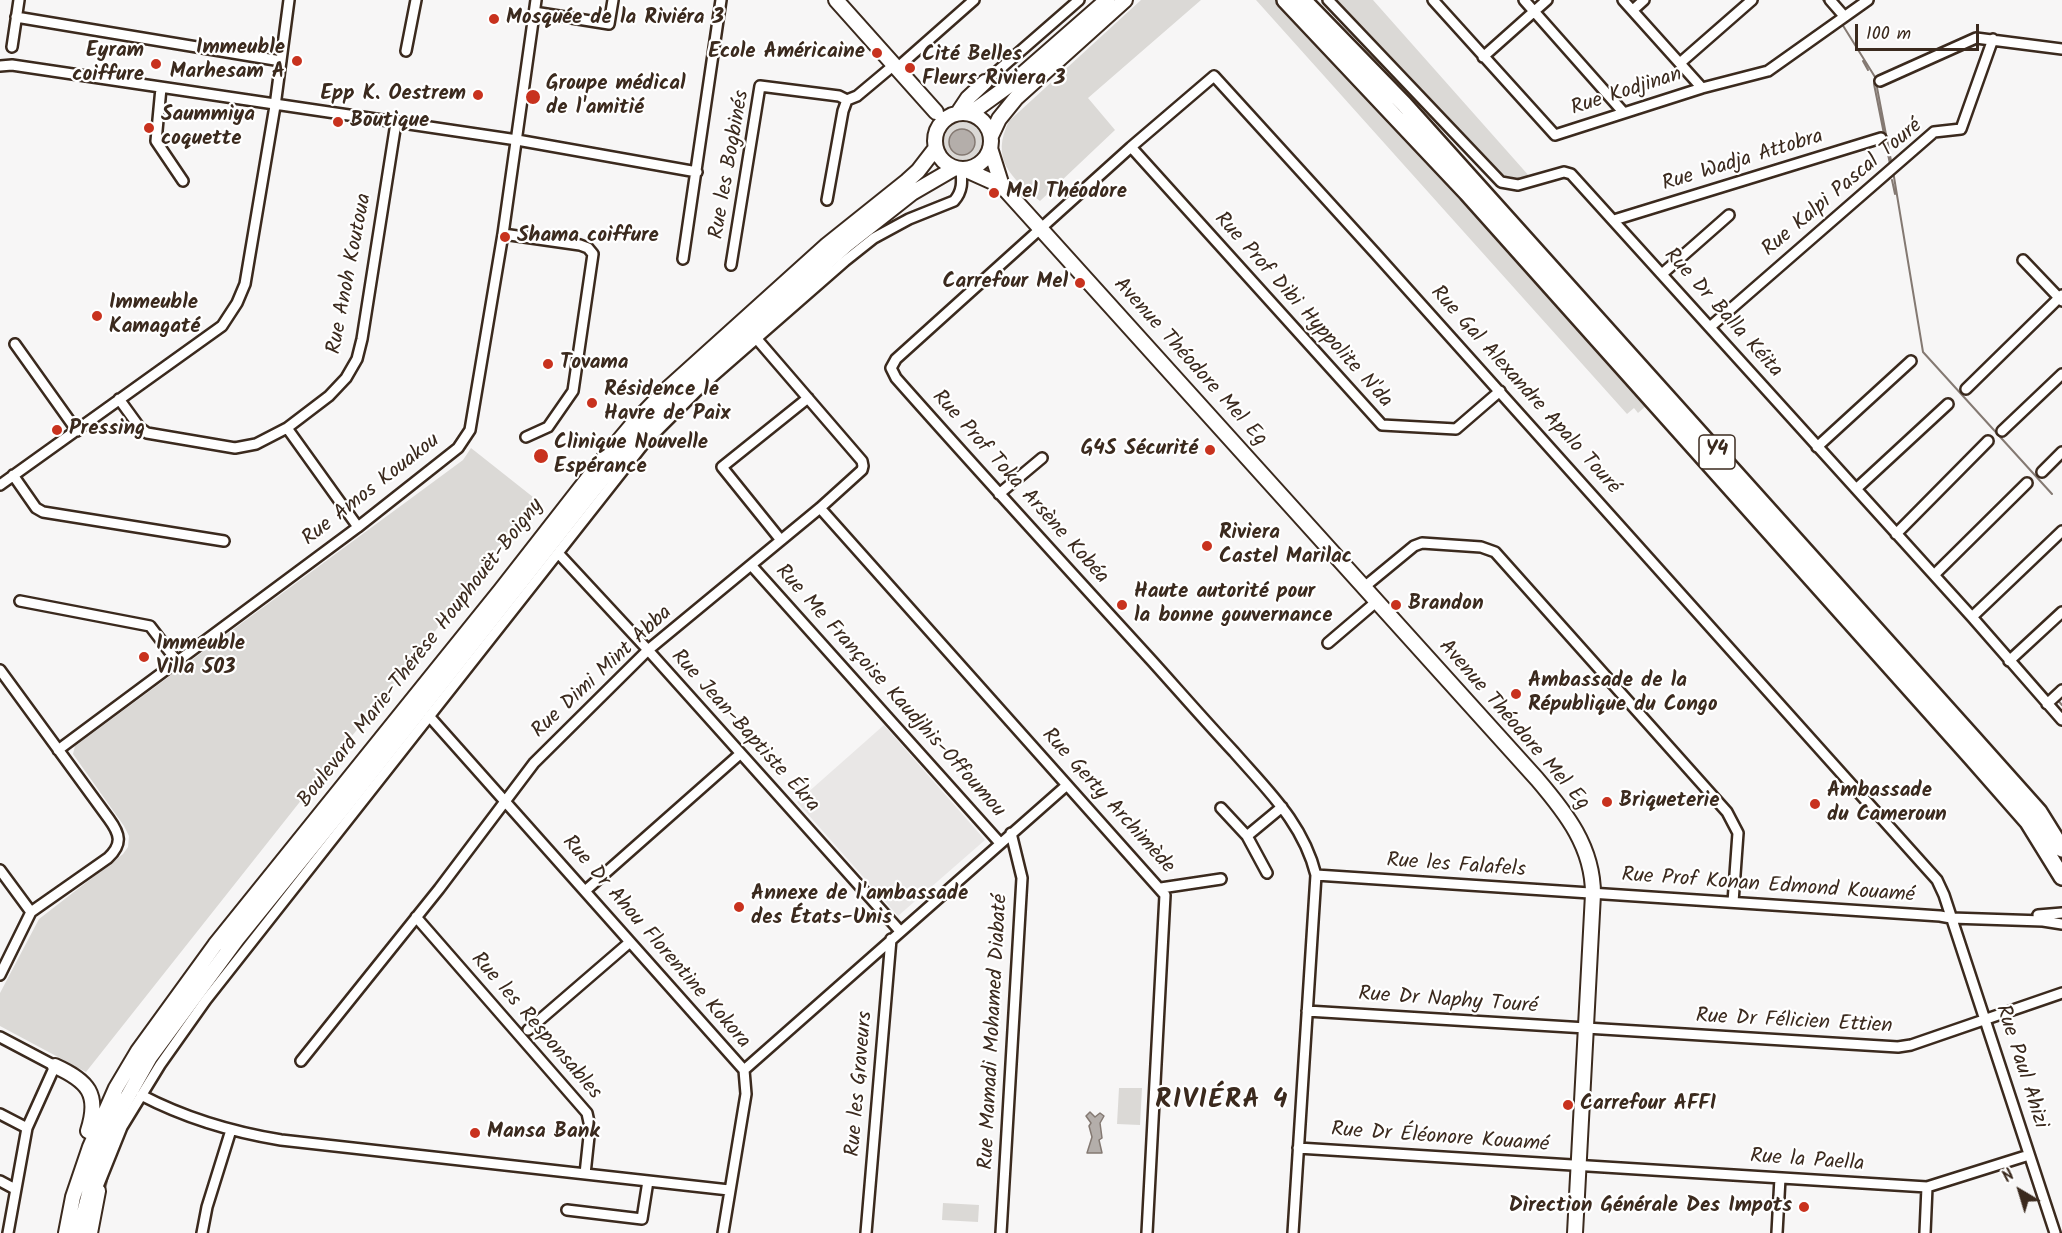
<!DOCTYPE html>
<html>
<head>
<meta charset="utf-8">
<style>
  body { margin:0 }
  #map { position:relative; width:2062px; height:1233px; overflow:hidden; background:#f7f6f6; font-family:Kalam,sans-serif }
  canvas { display:block }
  .north { position:absolute; left:1990px; top:1161px; width:60px; height:60px; -webkit-text-stroke:4px #fff; paint-order:stroke; rotate:322deg; font-size:16px; font-weight:700; line-height:24px; text-align:center; color:#3b2a1e }
  .north::after { content:''; display:block; margin:auto; width:21px; height:27px; background:#3b2a1e; clip-path:polygon(50% 0,100% 100%,50% 72%,0 100%) }
  .scale { position:absolute; left:1855px; top:24px; width:124px; height:27px; box-sizing:border-box; border:3px solid #3b2a1e; border-top:0; padding-left:8px; font-size:18px; line-height:21px; white-space:nowrap; color:#3b2a1e; -webkit-text-stroke:4px #fff; paint-order:stroke }
</style>
</head>
<body>
<div id="map">
<canvas width="2062" height="1233"></canvas>
<div class="north">N</div>
<div class="scale">100 m</div>
</div>
<script>
const c = document.querySelector('canvas').getContext('2d');
c.lineJoin = 'round';
function fill(path, color) { c.fillStyle = color; c.fill(path, 'evenodd'); }
function stroke(path, color, width, dash) { c.strokeStyle = color; c.lineWidth = width; c.lineCap = dash ? 'butt' : 'round'; c.setLineDash(dash || []); c.stroke(path); }
function write(font, color, halo, rows, align = 'center') {
  c.font = font + ' Kalam,sans-serif'; c.lineWidth = 4.5; c.setLineDash([]); c.textBaseline = 'middle'; c.strokeStyle = halo; c.fillStyle = color; for (const [text, x, y, turn = 0] of rows) {
    c.save(); c.translate(x, y); c.rotate((+turn || 0) * Math.PI / 180); c.textAlign = isNaN(turn) ? turn : align; if (halo) c.strokeText(text, 0, 0); c.fillText(text, 0, 0); c.restore();
  }
}
fill(new Path2D(`
  M884,725L985,840L898,916L797,802Z`), '#e9e7e6');
fill(new Path2D(`
  M1141,0H1201L1088,98L1115,130L1040,201C1011,178 990,159 1009,121Z
  M1256,0H1276L1327,57L1402,133L1647,405L1638,413L1634,408L1627,414Z
  M1336,0H1373L1530,177L1517,179L1500,176L1410,76Z
  M939 142a23 23 0 1 1 46 0a23 23 0 1 1-46 0Z
  M471,448L538,501L86,1072L0,1026V993L39,919L123,854L128,847L129,836L124,826L73,754L75,746L463,460Z
  M1119,1088H1142L1140,1125L1117,1124Z
  M943,1203L979,1205L978,1222L942,1220Z`), '#dbd9d6');
const water = new Path2D(`
  M949 142a13 13 0 1 1 26 0a13 13 0 1 1-26 0Z
  M1090,1112L1095,1117L1100,1113L1104,1116L1100,1123L1102,1138L1099,1140L1102,1153H1087L1092,1137L1089,1126L1091,1123L1086,1116Z`);
fill(water, '#b4aeaa');
stroke(water, '#847972', 1.5);
stroke(new Path2D(`
  M1823,0L1839,19
  M1842,24L1875,77L1892,166
  M1863,61L1868,70
  M1874,84L1890,164
  M1893,171L1923,352L2052,494
  M1892,180L1895,194
  M2057,699L2062,705
  M104,1194L110,1167`), '#847972', 2);
const minor = new Path2D(`
  M1328,0L1501,182L1518,185L1564,172L1571,174L1972,617L2062,720
  M1433,0L1555,135L1702,88L1768,71L1868,0
  M1524,0L1624,113
  M1623,0L1702,88
  M1830,0L1844,16
  M1633,10L1644,0
  M534,12L609,24L613,0
  M16,17L281,61
  M12,47L19,0
  M406,51L416,0
  M1483,57L1547,0
  M1680,63L1752,0
  M0,66L12,65L517,140L697,172
  M897,68L974,0
  M1880,81L1976,38L2062,49
  M985,82L1079,0
  M161,88L156,141L183,181
  M1131,147L1382,425L1456,429L1500,391
  M827,200L843,111L847,100L857,96L894,65
  M1614,220L1881,138
  M503,234L580,245L588,248L593,254L573,391L548,427L526,437
  M683,259L721,0
  M2023,260L2062,301
  M731,265L760,86L839,96L847,100
  M1662,274L1729,215
  M1710,327L1934,132L1961,129L1993,39
  M15,344L77,431
  M1966,389L2062,295
  M119,399L140,428L147,433L235,448L256,444L287,428L329,396L346,378L357,359L362,339L396,123
  M287,428L358,527
  M2002,431L2062,374
  M1817,447L1911,361
  M2042,472L2062,452
  M13,475L36,508L43,512L224,541
  M0,485L222,326L237,303L245,284L275,106L289,0
  M1856,489L1948,404
  M999,494L1042,458
  M820,508L1165,895L1147,1233
  M1896,534L1988,441
  M780,539L722,467L808,398
  M558,553L648,650L900,931
  M751,565L1000,843
  M1934,575L2027,483
  M1363,588L1414,546L1422,543L1481,547L1495,552L1727,812L1738,833L1733,902
  M20,601L150,626L176,660
  M1972,617L2062,531
  M1328,643L1376,602
  M2009,661L2062,612
  M0,670L109,819C120,834 123,844 108,858L31,912L0,975
  M2047,704L2062,690
  M429,716L744,1070L746,1094L723,1233
  M58,750L358,527L458,448L470,430L503,234L536,0
  M1221,808L1247,836L1267,873
  M1247,836L1282,807
  M0,870L31,912
  M1316,875L1940,916L1951,918L2043,921L2062,924
  M1161,888L1221,879
  M585,891L740,754
  M2038,915L2062,913
  M416,917L587,1113L590,1127L585,1174
  M1307,1011L1898,1047L1911,1045L2062,993
  M528,1030L630,942
  M0,1037L55,1066L27,1128L8,1233
  M301,1061L439,889L534,763L648,650L820,508L862,470L863,466L862,461L756,338
  M744,1070L1067,785
  M141,1095C185,1118 232,1132 281,1140L729,1190
  M0,1114L27,1128
  M1298,1148L1927,1187L2029,1155
  M0,1181L15,1189
  M95,1194L122,1127L160,1065L206,1000L643,445L702,386L845,261L874,238L909,219L954,201C963,191 962,181 961,169
  M567,1210L642,1219L648,1181
  M202,1233L207,1207L231,1130
  M866,1233L891,939
  M1001,1233L1022,878L1011,833
  M1293,1233L1316,875C1303,823 1268,791 1234,752C1206,722 1179,691 1152,661C1066,567 980,473 896,378L891,368L896,359L1131,147L1214,76L1376,254L1937,880L1944,895L2055,1233
  M1777,1233L1780,1178
  M1925,1233L1927,1187`);
const secondary = new Path2D(`
  M836,0L936,112
  M935 141a28 28 0 1 1 56 0a28 28 0 1 1-56 0Z
  M958,113L968,98L985,82
  M971,113L1011,84L1107,0
  M991,136L999,119L1016,98L1125,0
  M990,148L1002,186L1537,779C1566,813 1593,847 1593,894L1575,1233
  M964,169L1002,186
  M55,1066C88,1081 100,1094 88,1131
  M66,1233L73,1197L90,1147L116,1088L138,1051L215,945L501,590L600,463L632,425L664,392L827,245L907,181L918,171L935,149
  M79,1233L95,1170L115,1119L150,1057L237,939L344,807L595,488L633,442L663,411L846,245L912,193L955,168
  M90,1233L98,1191`);
const trunk = new Path2D(`
  M1285,0L1467,193L1971,757L2028,822L2062,877
  M1303,0L1404,104L1973,738L2039,812L2062,849`);
stroke(minor, '#3b2a1e', 14);
stroke(secondary, '#3b2a1e', 18);
stroke(trunk, '#3b2a1e', 20);
stroke(minor, '#fff', 9);
stroke(secondary, '#fff', 14);
stroke(trunk, '#fff', 15);
for (const [x, y, r, color] of [
  [494,19,6,"#c8321e"],
  [877,53,6,"#c8321e"],
  [297,61,6,"#c8321e"],
  [156,64,6,"#c8321e"],
  [910,68,6,"#c8321e"],
  [478,95,6,"#c8321e"],
  [533,97,8,"#c8321e"],
  [338,122,6,"#c8321e"],
  [149,128,6,"#c8321e"],
  [994,193,6,"#c8321e"],
  [505,237,6,"#c8321e"],
  [1080,283,6,"#c8321e"],
  [97,316,6,"#c8321e"],
  [548,364,6,"#c8321e"],
  [592,403,6,"#c8321e"],
  [57,430,6,"#c8321e"],
  [1210,450,6,"#c8321e"],
  [541,456,8,"#c8321e"],
  [1207,546,6,"#c8321e"],
  [1122,605,6,"#c8321e"],
  [1396,605,6,"#c8321e"],
  [144,657,6,"#c8321e"],
  [1516,694,6,"#c8321e"],
  [1607,802,6,"#c8321e"],
  [1815,804,6,"#c8321e"],
  [739,907,6,"#c8321e"],
  [1568,1105,6,"#c8321e"],
  [475,1133,6,"#c8321e"],
  [1804,1207,6,"#c8321e"]
]) { const dot = new Path2D(); dot.arc(x, y, r, 0, 2 * Math.PI); c.fillStyle = color; c.fill(dot); stroke(dot, '#fff', 2); }
for (const [x, y, w] of [
  [1717,452,36]
]) { const box = new Path2D(); box.roundRect(x - w / 2, y - 17, w, 34, 4.5); c.fillStyle = '#fff'; c.fill(box); stroke(box, '#3b2a1e', 1.5); }
write('bold 20px', '#3b2a1e', null, [
  ["Y4",1717,452]
]);
write('bold 21px', '#3b2a1e', '#fff', [
  ["Mosquée de la Riviéra 3",506,19],
  ["Immeuble",285,49,"right"],
  ["Marhesam A",285,73,"right"],
  ["Eyram",144,52,"right"],
  ["coiffure",144,76,"right"],
  ["Ecole Américaine",865,53,"right"],
  ["Cité Belles",922,56],
  ["Fleurs Riviera 3",922,80],
  ["Groupe médical",546,85],
  ["de l'amitié",546,109],
  ["Epp K. Oestrem",466,95,"right"],
  ["Saummiya",161,116],
  ["coquette",161,140],
  ["Boutique",350,122],
  ["Mel Théodore",1006,193],
  ["Shama coiffure",517,237],
  ["Carrefour Mel",1068,283,"right"],
  ["Immeuble",109,304],
  ["Kamagaté",109,328],
  ["Tovama",560,364],
  ["Résidence le",604,391],
  ["Havre de Paix",604,415],
  ["Pressing",69,430],
  ["Clinique Nouvelle",554,444],
  ["Espérance",554,468],
  ["G4S Sécurité",1198,450,"right"],
  ["Riviera",1219,534],
  ["Castel Marilac",1219,558],
  ["Haute autorité pour",1134,593],
  ["la bonne gouvernance",1134,617],
  ["Brandon",1408,605],
  ["Immeuble",156,645],
  ["Villa 503",156,669],
  ["Ambassade de la",1528,682],
  ["République du Congo",1528,706],
  ["Ambassade",1827,792],
  ["du Cameroun",1827,816],
  ["Briqueterie",1619,802],
  ["Annexe de l'ambassade",751,895],
  ["des États-Unis",751,919],
  ["Carrefour AFFI",1580,1105],
  ["Mansa Bank",487,1133],
  ["Direction Générale Des Impots",1792,1207,"right"]
], 'left');
write('21px', '#3b2a1e', '#fff', [
  ["Rue Kodjinan",1627,93,-18],
  ["Rue Wadja Attobra",1743,162,-17],
  ["Rue les Bogbinés",731,165,-80],
  ["Rue Kalpi Pascal Touré",1843,189,-40],
  ["Rue Anoh Koutoua",351,274,-79],
  ["Rue Prof Dibi Hyppolite N'da",1302,311,48],
  ["Rue Dr Balla Kéita",1722,314,48],
  ["Avenue Théodore Mel Eg",1189,363,48],
  ["Rue Gal Alexandre Apalo Touré",1524,391,48],
  ["Rue Prof Toka Arsène Kobéa",1019,488,48],
  ["Rue Amos Kouakou",372,491,-38],
  ["Boulevard Marie-Thérèse Houphouët-Boigny",422,654,-52],
  ["Rue Dimi Mint Abba",603,673,-43],
  ["Rue Me Françoise Kaudjhis-Offoumou",889,692,48],
  ["Avenue Théodore Mel Eg",1513,726,49],
  ["Rue Jean-Baptiste Ékra",744,732,48],
  ["Rue Gerty Archimède",1107,802,48],
  ["Rue les Falafels",1456,867,4],
  ["Rue Prof Konan Edmond Kouamé",1768,887,4],
  ["Rue Dr Ahou Florentine Kokora",655,943,49],
  ["Rue Dr Naphy Touré",1448,1002,4],
  ["Rue Dr Félicien Ettien",1794,1023,3],
  ["Rue les Responsables",535,1027,49],
  ["Rue Mamadi Mohamed Diabaté",995,1032,-87],
  ["Rue Paul Ahizi",2020,1067,72],
  ["Rue les Graveurs",861,1084,-85],
  ["Rue Dr Éléonore Kouamé",1440,1139,4],
  ["Rue la Paella",1807,1162,4]
]);
c.letterSpacing = '1.5px';
write('bold 27px', '#3b2a1e', '#fff', [
  ["RIVIÉRA 4",1222,1102]
]);
c.letterSpacing = '0px';
</script>
</body>
</html>
